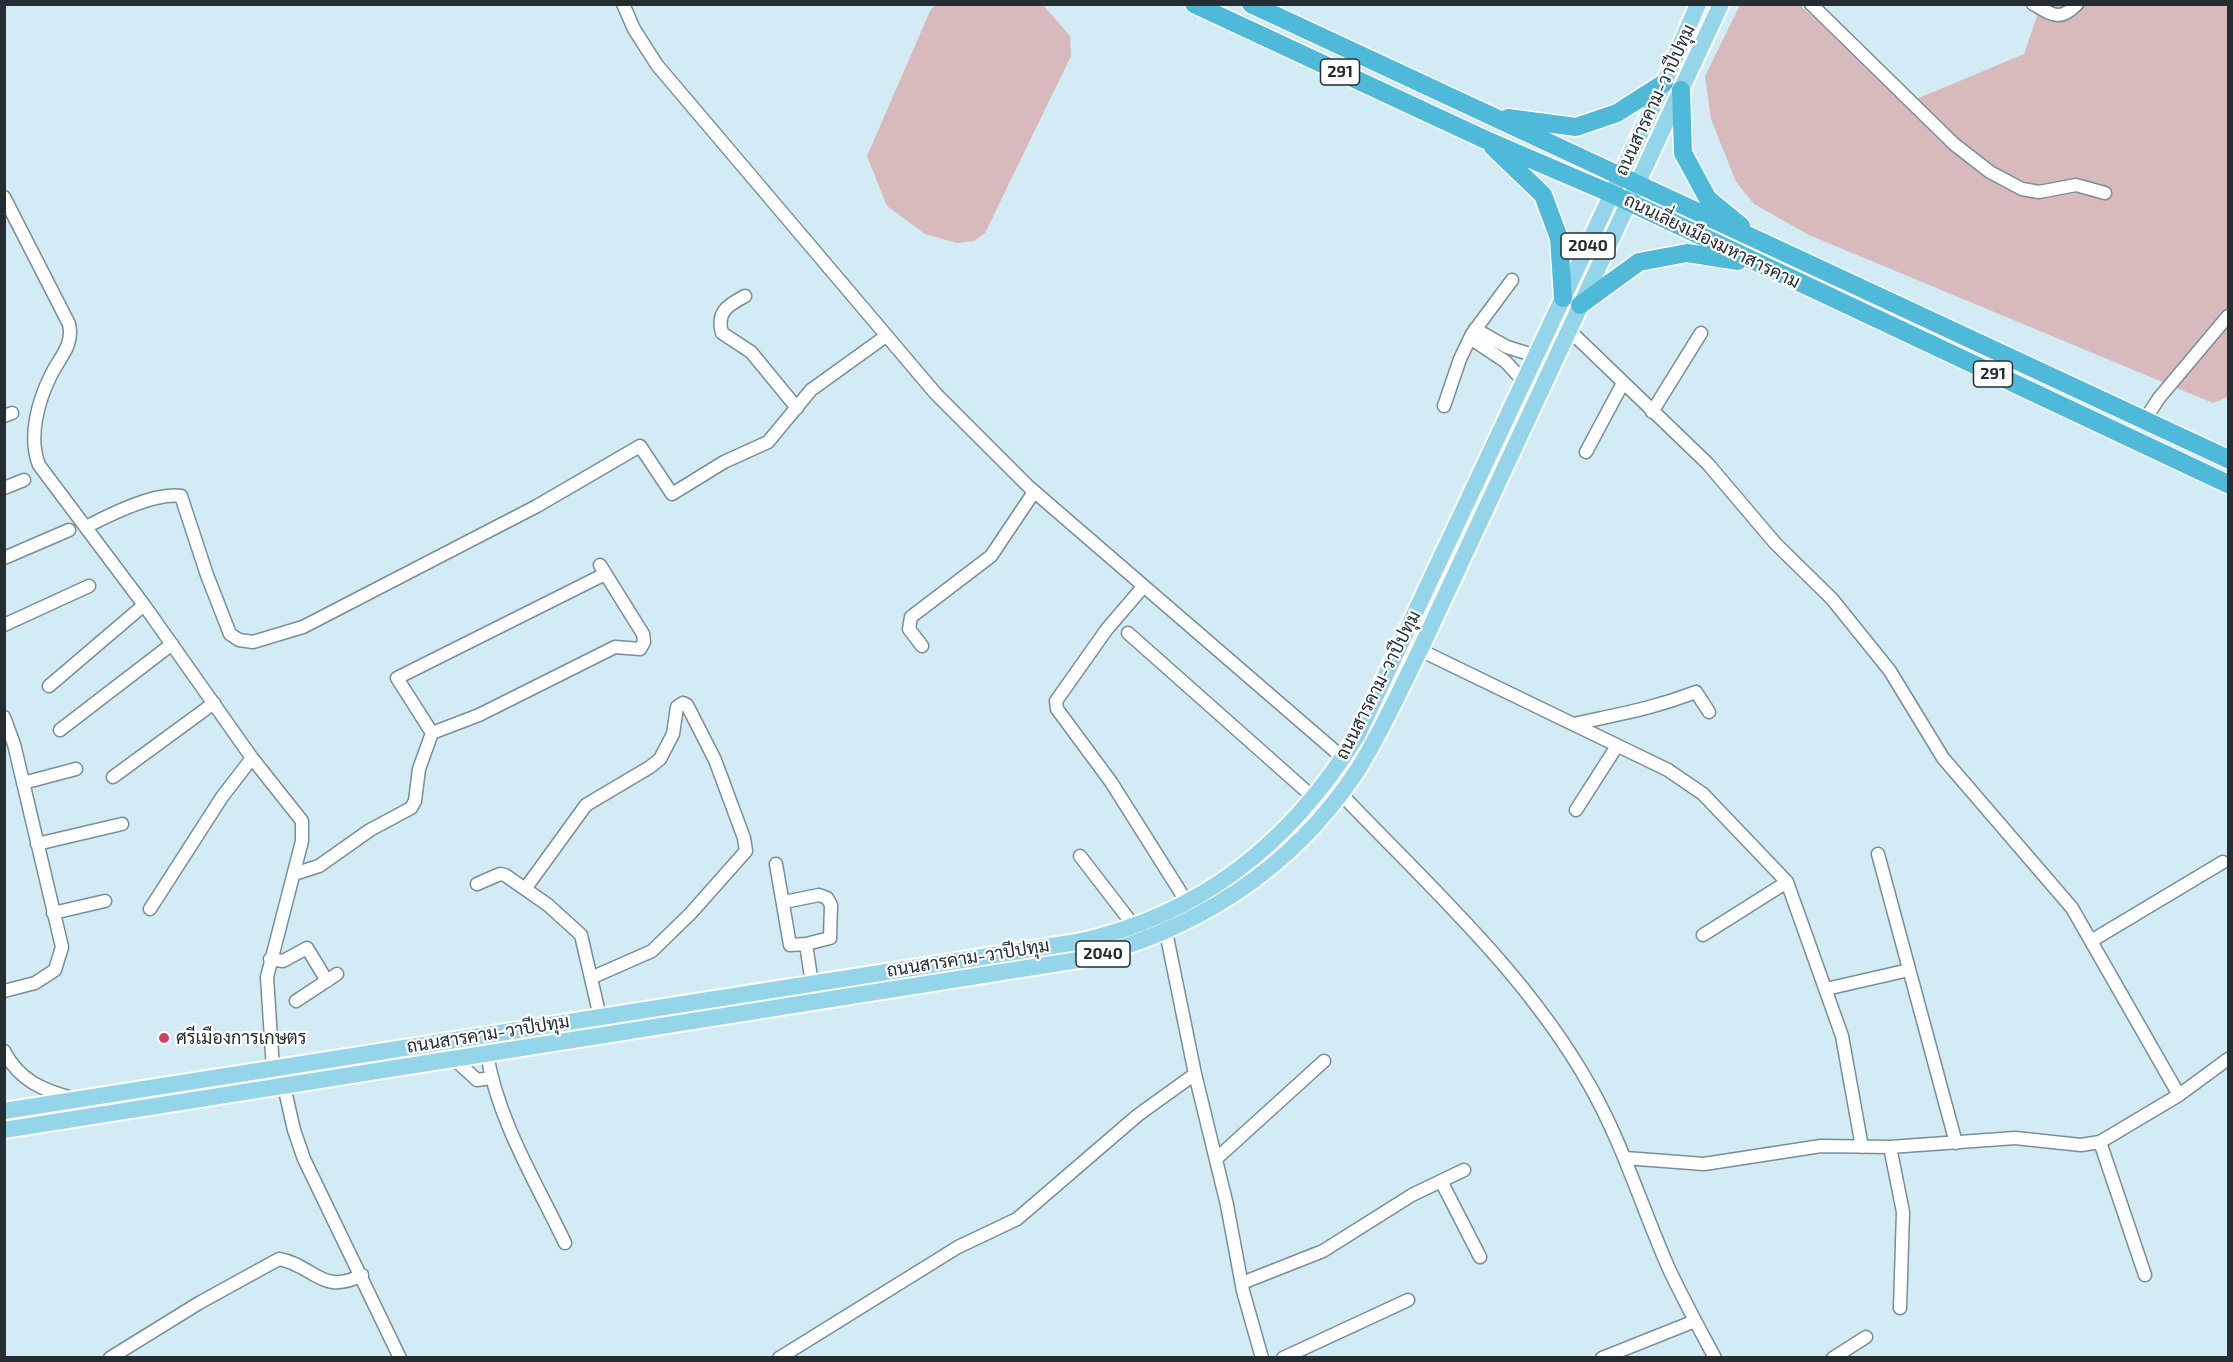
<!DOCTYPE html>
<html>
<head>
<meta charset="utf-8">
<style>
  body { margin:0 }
  #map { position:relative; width:2233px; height:1362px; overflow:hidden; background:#d2ebf4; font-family:"Exo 2",sans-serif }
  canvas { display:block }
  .frame { position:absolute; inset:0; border:6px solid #242e32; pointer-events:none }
</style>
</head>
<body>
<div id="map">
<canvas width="2233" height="1362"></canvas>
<div class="frame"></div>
</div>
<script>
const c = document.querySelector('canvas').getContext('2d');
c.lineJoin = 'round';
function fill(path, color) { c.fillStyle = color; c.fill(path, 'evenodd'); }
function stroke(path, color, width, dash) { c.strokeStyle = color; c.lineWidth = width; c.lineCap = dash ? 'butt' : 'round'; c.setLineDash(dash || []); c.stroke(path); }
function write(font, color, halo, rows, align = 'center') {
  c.font = font + ' "Exo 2",Sarabun,sans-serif'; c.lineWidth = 4.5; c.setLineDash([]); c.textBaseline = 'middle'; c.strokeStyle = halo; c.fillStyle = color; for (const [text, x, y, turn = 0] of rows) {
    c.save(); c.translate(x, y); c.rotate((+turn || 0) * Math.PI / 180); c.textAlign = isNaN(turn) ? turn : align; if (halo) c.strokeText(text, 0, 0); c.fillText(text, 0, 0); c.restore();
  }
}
fill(new Path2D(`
  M937,4L1043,5L1070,36L1071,56L985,233L974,241L957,243L925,234L887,206L867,156L931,9Z
  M1740,5H1800L1907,103L2024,54L2041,5H2228V397L2213,403L1809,235L1754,204L1736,182L1711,119L1705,76Z`), '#d8babc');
const minor = new Path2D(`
  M623,4L634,29L657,65L936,394L1029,487L1343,758
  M1811,4L1954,144L1990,172L2022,189L2039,192L2076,185L2105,193
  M2033,4C2053,15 2060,22 2077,4
  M4,197L69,324C74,345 60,357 51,375C38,401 28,437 39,465L144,605L252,758L302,821V841L267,977L273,1069
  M745,296C728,305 716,312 722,333L751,352L797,408
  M1475,329L1507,347L1536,356
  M1569,330L1708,464L1775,543L1832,599L1890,671L1943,758L2072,908L2179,1095
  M1470,338L1506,362L1524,382
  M1444,406L1460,359L1472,334L1512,280
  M1652,412L1701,333
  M4,416L12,413
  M2144,421L2159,398L2228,316
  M1586,452L1623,383
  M4,488L24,480
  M86,527C109,515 154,492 181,496L207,575L230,634L239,640L253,642L303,627L537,506L640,446L672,494L724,462L768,442L811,390L886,336
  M4,558L69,530
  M1143,587L1107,629L1056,701L1057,709L1111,782L1188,904
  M4,625L89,586
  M1128,633L1314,798
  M922,646L909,629L911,617L991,556L1034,492
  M1420,650L1668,770L1703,794L1787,882L1842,1036L1862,1147
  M49,686L144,605
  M4,717L14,744L62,947L55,970L35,983L4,991
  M1574,724C1619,714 1652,709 1696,692L1709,712
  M60,730L172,644
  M432,733L397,678L605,574
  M113,777L214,703
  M23,783L76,769
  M1341,794C1429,886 1527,974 1590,1086C1623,1144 1642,1208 1669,1269C1683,1299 1699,1328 1715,1358
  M1576,810L1617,746
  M37,844L122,824
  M1878,854L1956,1143
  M1080,856L1134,926
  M776,864L790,945L806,944L830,938L831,905L827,898L819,895L784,902
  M294,874L319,866L370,830L411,808L415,801L419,769L432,733L479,715L615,647L640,649L644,642L643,634L600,565
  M477,884L500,874L505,875L548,905L581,935L600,1017
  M525,889L586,805L650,767L660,759L673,734L677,707L683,703L687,705L715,760L744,838L746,851L691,913L652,951L593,977
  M150,909L222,797L252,758
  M53,913L105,901
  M1166,932L1195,1074L1227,1205L1243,1291L1262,1358
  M1703,935L1787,882
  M2091,941L2223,862
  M806,944L812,984
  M270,959L283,961L307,948L327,981
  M1826,989L1909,970
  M296,1001L337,974
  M4,1051C19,1080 42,1090 72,1098
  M487,1054C498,1121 536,1182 565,1243
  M454,1059L477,1080L491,1078
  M284,1086L294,1130L304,1159L400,1358
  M2100,1142L2145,1275
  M1890,1147L1903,1212L1900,1308
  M1625,1158L1704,1164L1821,1146L1890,1147L2015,1138L2081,1145L2100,1142L2179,1095L2228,1059
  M1216,1159L1324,1061
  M1441,1181L1480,1257
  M1242,1283L1323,1251L1412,1195L1464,1170
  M110,1358L199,1303L279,1259C314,1265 321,1296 362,1275
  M779,1358L958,1247L1017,1219L1138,1115L1195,1074
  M1283,1358L1408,1300
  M1602,1358L1695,1321
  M1833,1358L1866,1337`);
const major = new Path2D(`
  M4,1111L1077,942C1202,915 1292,842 1358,734L1664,83L1698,4
  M4,1130L1078,960C1193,932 1291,871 1357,771C1381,733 1400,690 1420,650L1721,4`);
const highway = new Path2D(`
  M1194,4L1486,140L1612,194L2228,484
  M1251,4L2228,459
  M1681,90L1683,153L1708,199L1741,226
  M1508,118L1576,127L1617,113L1664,83
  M1493,147L1543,195L1559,238L1563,298
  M1580,305L1639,262L1687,253L1738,261`);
stroke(minor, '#788f98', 15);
stroke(major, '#fff', 20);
stroke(highway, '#fff', 21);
stroke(minor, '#fff', 12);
stroke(major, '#95d5e9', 16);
stroke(highway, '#4fb9da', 18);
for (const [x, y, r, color] of [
  [164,1038,6,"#d24260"]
]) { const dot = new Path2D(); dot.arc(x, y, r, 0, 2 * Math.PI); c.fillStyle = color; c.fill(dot); stroke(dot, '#fff', 2); }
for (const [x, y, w] of [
  [1340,72,39],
  [1588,246,54],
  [1993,374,39],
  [1103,954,54]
]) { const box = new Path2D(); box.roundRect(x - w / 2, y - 13, w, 26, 4.5); c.fillStyle = '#fff'; c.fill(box); stroke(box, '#242e32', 1.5); }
write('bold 16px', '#242e32', null, [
  ["291",1340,72],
  ["2040",1588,246],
  ["291",1993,374],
  ["2040",1103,954]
]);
write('18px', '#242e32', '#fff', [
  ["ถนนสารคาม-วาปีปทุม",1655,100,-65],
  ["ถนนเลี่ยงเมืองมหาสารคาม",1712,241,26],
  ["ถนนสารคาม-วาปีปทุม",1378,685,-63],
  ["ถนนสารคาม-วาปีปทุม",968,958,-9],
  ["ถนนสารคาม-วาปีปทุม",488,1034,-9]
]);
write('18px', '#242e32', '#fff', [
  ["ศรีเมืองการเกษตร",176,1038]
], 'left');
</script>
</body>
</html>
